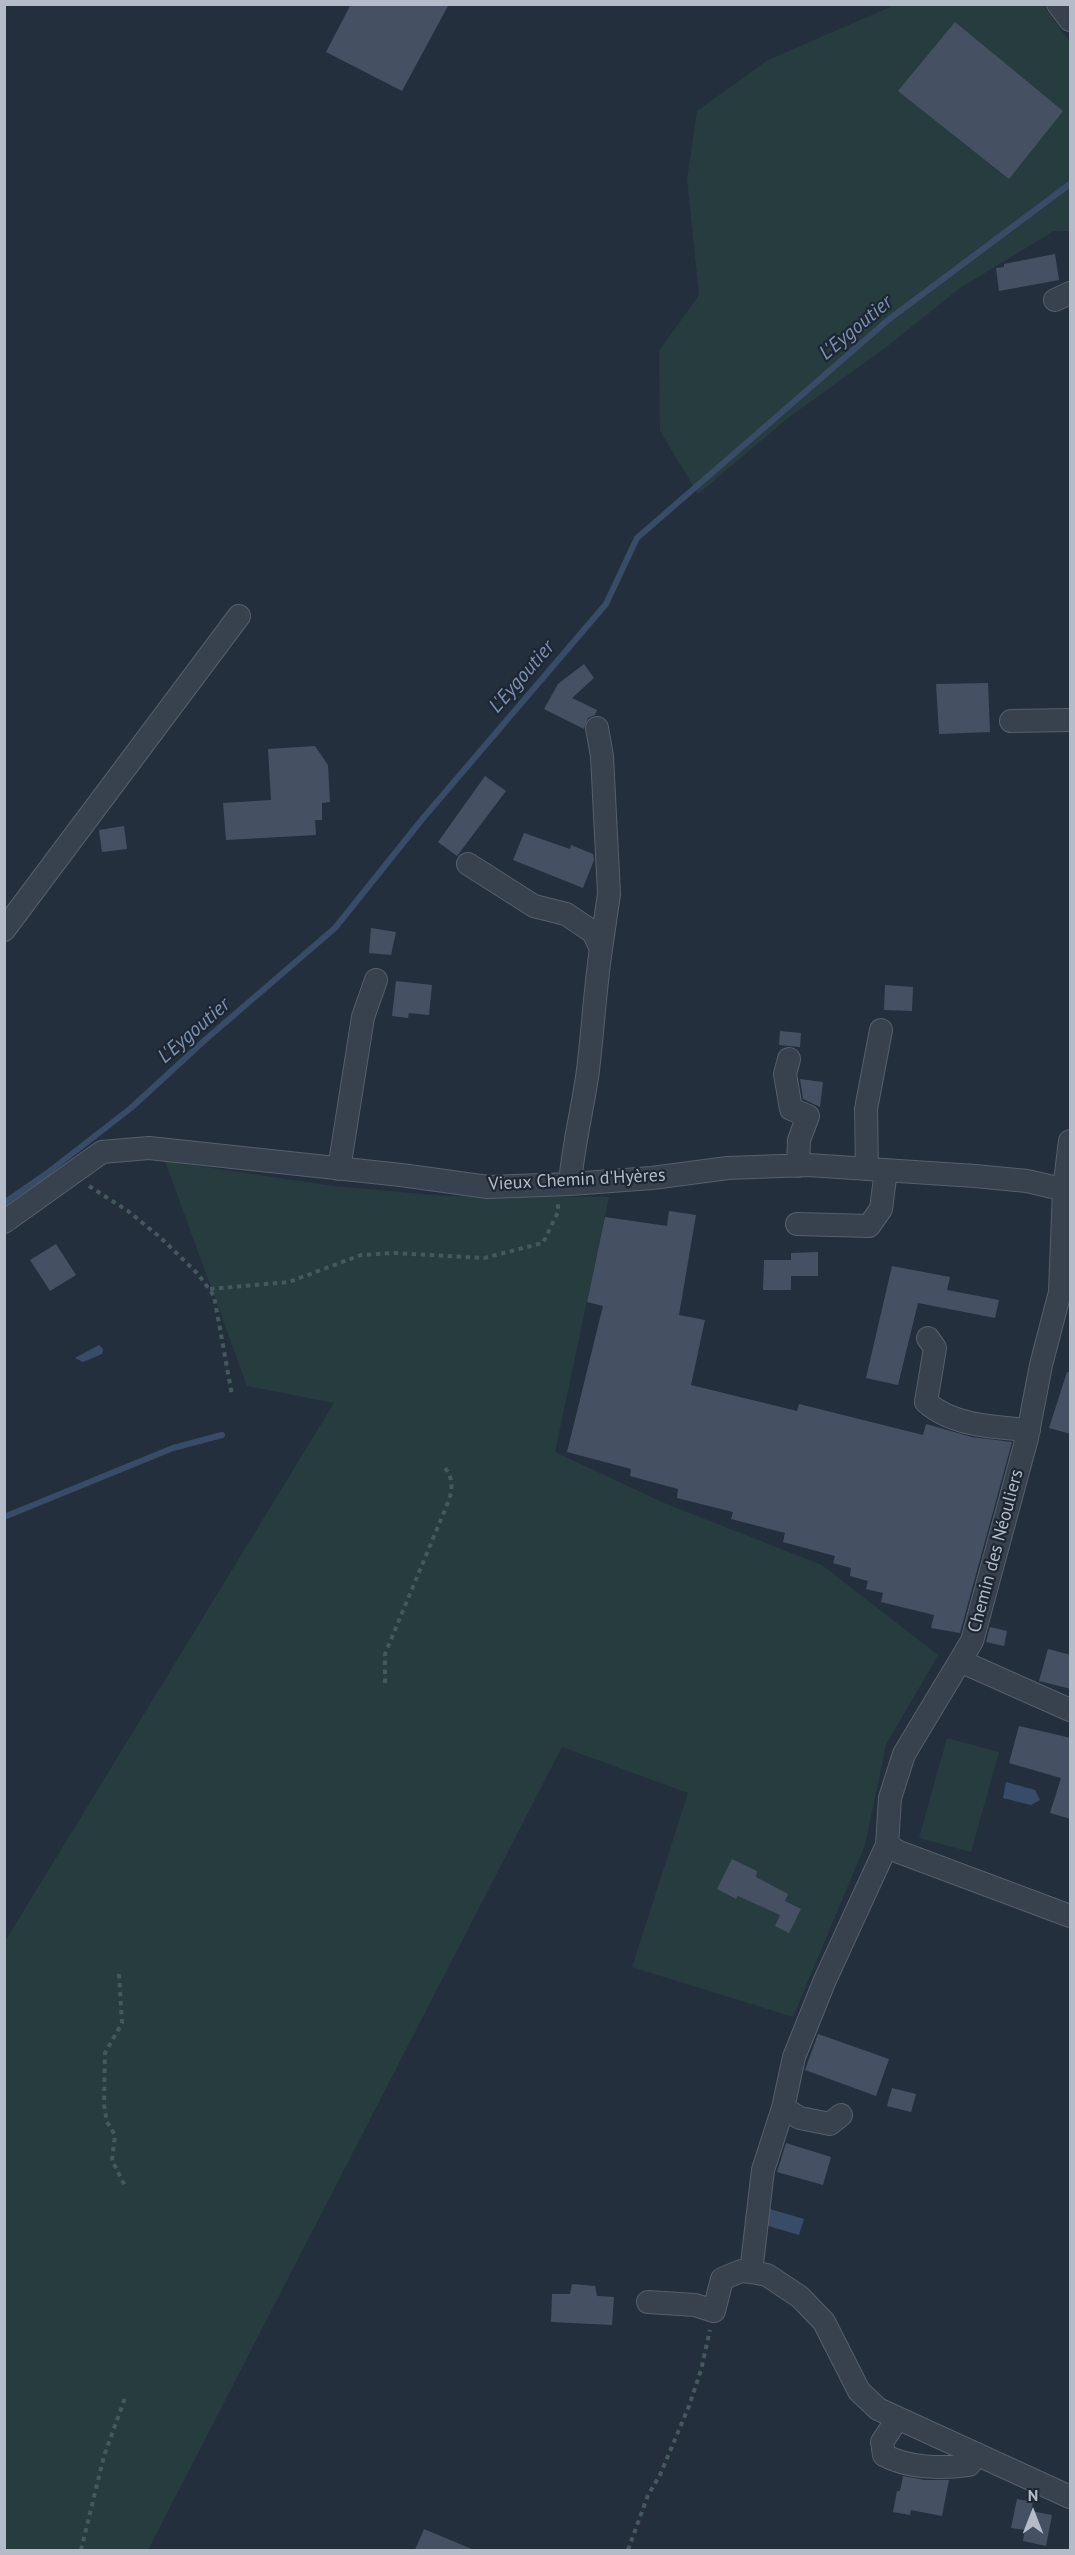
<!DOCTYPE html>
<html>
<head>
<meta charset="utf-8">
<style>
  body { margin:0 }
  #map { position:relative; width:1075px; height:2555px; overflow:hidden; background:#242f3e; font-family:"PT Sans",sans-serif }
  canvas { display:block }
  .frame { position:absolute; inset:0; border:6px solid #b4bcc9; pointer-events:none }
  .north { position:absolute; left:1003px; top:2483px; width:60px; height:60px; -webkit-text-stroke:4px #1d2633; paint-order:stroke; rotate:0deg; font-size:16px; font-weight:700; line-height:24px; text-align:center; color:#b4bcc9 }
  .north::after { content:''; display:block; margin:auto; width:21px; height:27px; background:#b4bcc9; clip-path:polygon(50% 0,100% 100%,50% 72%,0 100%) }
</style>
</head>
<body>
<div id="map">
<canvas width="1075" height="2555"></canvas>
<div class="frame"></div>
<div class="north">N</div>
</div>
<script>
const c = document.querySelector('canvas').getContext('2d');
c.lineJoin = 'round';
function fill(path, color) { c.fillStyle = color; c.fill(path, 'evenodd'); }
function stroke(path, color, width, dash) { c.strokeStyle = color; c.lineWidth = width; c.lineCap = dash ? 'butt' : 'round'; c.setLineDash(dash || []); c.stroke(path); }
function write(font, color, halo, rows, align = 'center') {
  c.font = font + ' "PT Sans",sans-serif'; c.lineWidth = 4.5; c.setLineDash([]); c.textBaseline = 'middle'; c.strokeStyle = halo; c.fillStyle = color; for (const [text, x, y, turn = 0] of rows) {
    c.save(); c.translate(x, y); c.rotate((+turn || 0) * Math.PI / 180); c.textAlign = isNaN(turn) ? turn : align; if (halo) c.strokeText(text, 0, 0); c.fillText(text, 0, 0); c.restore();
  }
}
fill(new Path2D(`
  M1042,4L1070,42V231H1054L960,288L885,348L788,418L698,494L660,431L659,351L699,295L687,179L697,111L768,60L895,5Z
  M165,1161L333,1186L445,1196L609,1197L555,1452L664,1503L822,1565L938,1655L886,1745L865,1845L793,2017L632,1967L688,1793L562,1747L148,2550H5L4,1943L334,1403L247,1386Z
  M947,1738L999,1752L971,1852L919,1838Z`), '#263c3f');
fill(new Path2D(`
  M99,1345L103,1349L102,1354L83,1362L75,1358Z
  M1006,1782L1035,1790L1040,1800L1031,1805L1003,1798Z
  M770,2209L804,2219L799,2235L765,2225Z`), '#394c67');
stroke(new Path2D(`
  M4,1203L46,1174L131,1108L205,1040L335,928L424,817L606,604L637,538L888,320L1070,184
  M4,1517L173,1448L222,1435`), '#394c67', 6);
fill(new Path2D(`
  M351,4H449L402,91L326,52Z
  M955,22L1063,111L1009,179L898,91Z
  M1055,254L1059,280L999,291L996,268L1004,267V264Z
  M584,664L594,678L572,698L597,710L595,715L588,718L584,729L544,709L558,684Z
  M988,683L990,732L939,734L936,684Z
  M315,746L328,765L330,802L322,803V820H315L316,835L226,840L223,803L271,800L268,749Z
  M485,776L506,791L457,856L438,842Z
  M124,826L127,849L102,852L99,830Z
  M524,833L570,849L571,845L593,854L594,860L583,888L513,860Z
  M371,928L396,932L391,955L369,953Z
  M396,981L432,985L429,1015L409,1013L408,1018L392,1016Z
  M885,985L913,987L912,1011L884,1010Z
  M780,1031L801,1033L800,1047L779,1045Z
  M800,1079L823,1082L820,1107L803,1099Z
  M669,1211L696,1215L679,1315L705,1320L691,1385L797,1411L799,1404L923,1435L926,1424L972,1437L1012,1442L960,1633L931,1628L934,1615L881,1602L883,1593L866,1589L868,1581L850,1576L851,1568L833,1563L835,1556L783,1542L785,1533L731,1519L733,1512L677,1498L678,1489L630,1476L631,1469L567,1452L603,1306L587,1302L605,1217L667,1226Z
  M56,1244L76,1275L50,1291L30,1260Z
  M818,1252V1276H791V1290H763L764,1260H791V1253Z
  M892,1266L950,1277L947,1290L999,1300L995,1318L918,1303L898,1385L866,1378Z
  M1067,1372H1071V1434L1049,1428Z
  M990,1627L1007,1631L1004,1646L986,1642Z
  M1048,1649L1071,1655V1689L1039,1681Z
  M1019,1726L1071,1738V1819L1050,1813L1061,1778L1009,1763Z
  M732,1859L757,1871L756,1877L788,1894L785,1901L801,1909L789,1933L775,1926L780,1915L738,1896L736,1899L717,1889Z
  M818,2034L889,2059L876,2096L805,2070Z
  M892,2088L916,2094L911,2112L887,2106Z
  M786,2143L831,2157L823,2185L777,2172Z
  M572,2284L595,2286L597,2296L614,2297L612,2325L551,2322L552,2294H570Z
  M903,2476L925,2480H949L942,2516L911,2510L910,2515L893,2512L897,2491H900Z
  M1017,2499L1033,2502L1031,2511L1052,2515L1046,2546L1023,2541L1025,2530L1011,2528Z
  M424,2529L474,2550H415Z`), '#455162');
const minor = new Path2D(`
  M1058,4L1070,20
  M1055,300L1070,293
  M1011,721L1070,720
  M597,728L602,756L609,894L601,949
  M468,864L534,906L566,914L593,932L601,949C595,989 593,1030 588,1070C583,1108 573,1145 570,1184
  M4,930L239,616
  M789,1059L785,1074L791,1109L808,1116L799,1140L798,1166
  M1070,1141L1064,1189L1060,1292L1041,1365L1027,1438L972,1641L904,1754L890,1798L887,1845L899,1852L1070,1916
  M339,1169L363,1017L376,980
  M867,1169L866,1109L881,1030
  M4,1222L102,1152L149,1148L401,1175L488,1187L570,1184L652,1178L728,1168L808,1165L975,1176L1027,1181L1070,1191
  M797,1224L869,1226L881,1209L886,1170
  M928,1338L935,1348L926,1402C953,1426 994,1427 1029,1430
  M960,1661L1070,1710
  M887,1845L825,1980L794,2057L783,2108L763,2170L751,2272L767,2275L800,2297L824,2322L859,2391L878,2409L1070,2497
  M783,2108L800,2118L830,2124L841,2115
  M648,2302L695,2305L714,2311L722,2279L741,2271L751,2272
  M898,2418L882,2442L884,2455C907,2468 943,2469 969,2465L977,2454`);
stroke(minor, '#565f6c', 24);
stroke(new Path2D(`
  M89,1186L128,1211L161,1238L198,1274L214,1296L232,1395
  M210,1289L289,1282L361,1255L395,1253L484,1258L543,1243L558,1212V1204
  M385,1683V1654L449,1500C453,1486 453,1475 442,1465
  M119,1974L122,2023L105,2053L104,2105L107,2122L115,2135L112,2160L125,2186
  M81,2550L104,2456L125,2398
  M628,2550L648,2495L660,2475L689,2406L701,2370L710,2330`), '#44595c', 4, [4.5, 4.5]);
stroke(minor, '#38414e', 22);
write('18px', '#b4bcc9', '#1d2633', [
  ["Vieux Chemin d'Hyères",577,1180,-3],
  ["Chemin des Néouliers",996,1551,-75]
]);
write('italic 20px', '#7c92b1', '#1d2633', [
  ["L'Eygoutier",856,328,-40],
  ["L'Eygoutier",522,677,-49],
  ["L'Eygoutier",194,1031,-41]
]);
</script>
</body>
</html>
